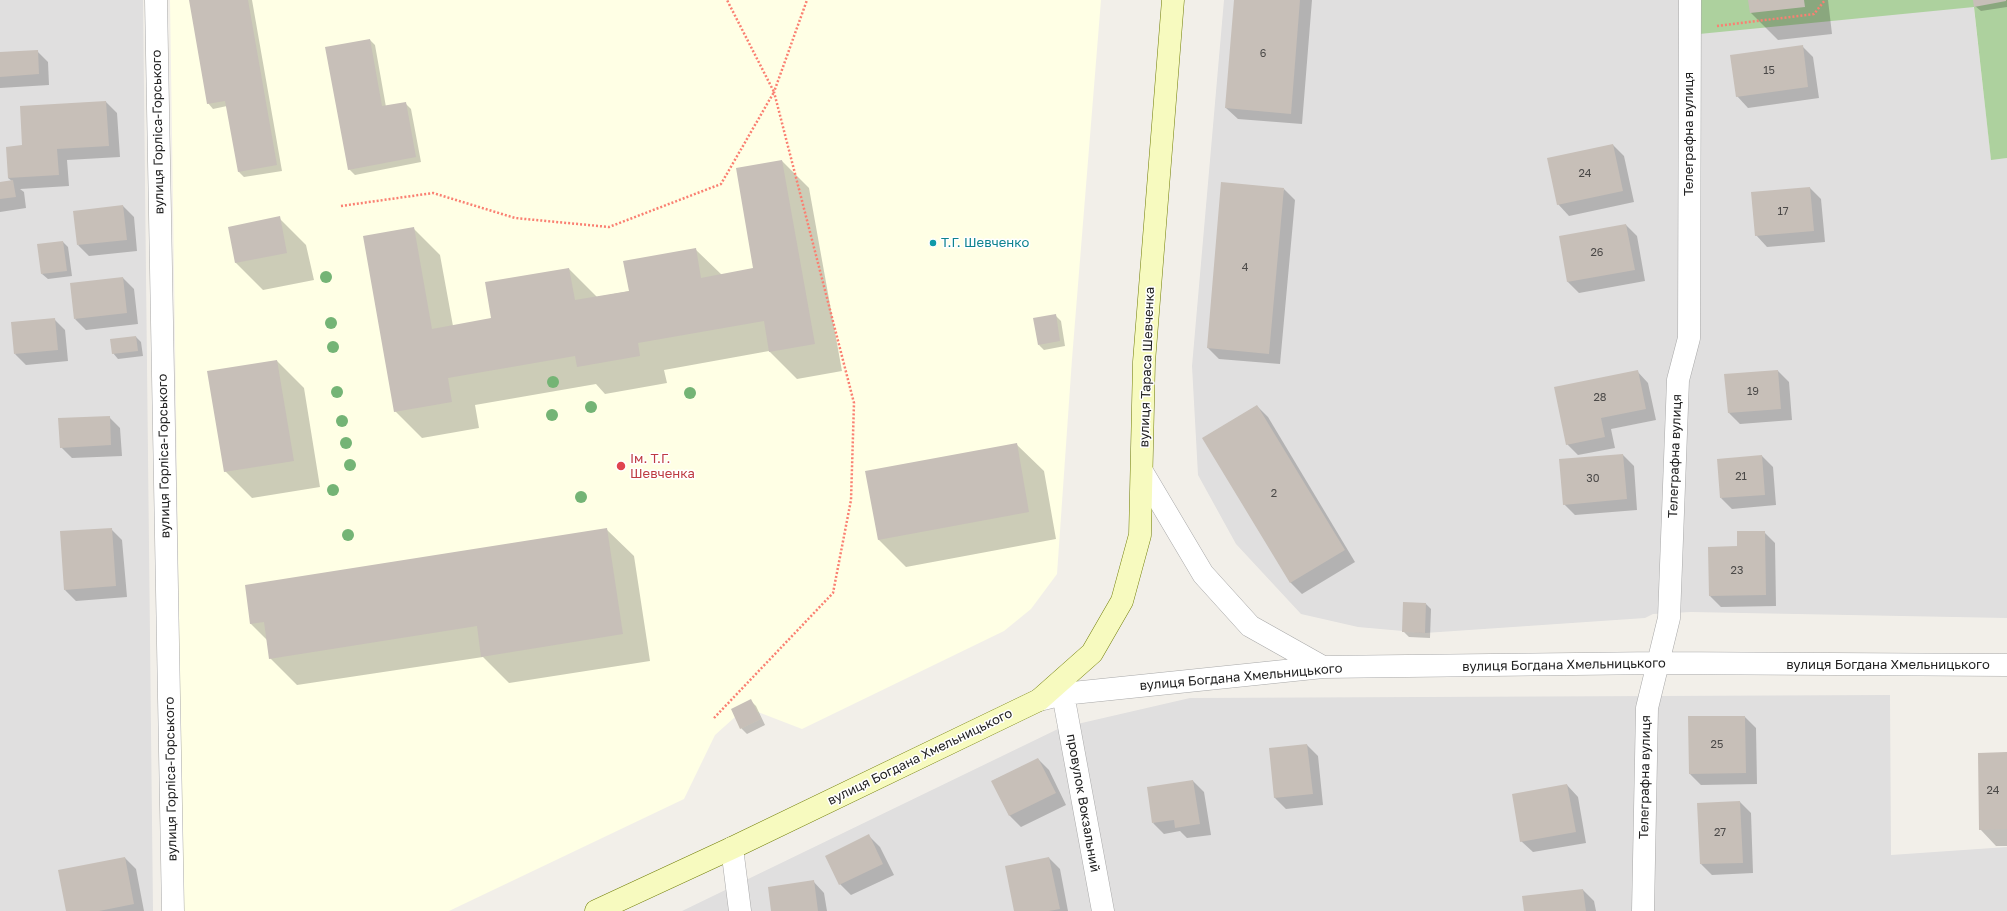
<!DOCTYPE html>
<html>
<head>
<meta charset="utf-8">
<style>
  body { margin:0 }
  canvas { display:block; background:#f2efe9 }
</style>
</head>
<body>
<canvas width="2007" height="911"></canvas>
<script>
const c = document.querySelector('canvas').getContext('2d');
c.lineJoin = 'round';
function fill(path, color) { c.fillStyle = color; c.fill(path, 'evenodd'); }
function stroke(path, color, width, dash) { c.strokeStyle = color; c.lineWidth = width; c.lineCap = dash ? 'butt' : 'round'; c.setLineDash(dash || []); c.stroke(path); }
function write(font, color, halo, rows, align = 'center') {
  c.font = font + ' "Golos Text",sans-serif'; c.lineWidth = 3; c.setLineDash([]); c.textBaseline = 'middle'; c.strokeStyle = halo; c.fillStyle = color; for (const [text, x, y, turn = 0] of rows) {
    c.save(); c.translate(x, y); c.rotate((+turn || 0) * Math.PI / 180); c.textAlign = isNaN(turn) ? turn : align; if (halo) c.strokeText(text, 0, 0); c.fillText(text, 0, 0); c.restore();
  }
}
fill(new Path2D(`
  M0,0H143L153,911H0Z
  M1224,0H1973L1991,159L2007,158V618L1691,612L1653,614L1645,618L1425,633L1358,627L1301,614L1236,544L1198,475L1192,366Z
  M1890,695L1891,855L2007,847V911H682L1060,728L1190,698Z`), '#e0dfdf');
fill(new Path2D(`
  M170,0H1101L1072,359L1057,574L1031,609L1004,631L802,729L758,712L761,719L740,729L735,717L715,735L684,799L449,911H181L179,613Z`), '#ffffe5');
fill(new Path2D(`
  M1690,0H2007V158L1991,160L1974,7L1689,35Z`), '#add19e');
fill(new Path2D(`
  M190,0H252L282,171L244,177L239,172L227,106L213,109L208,103Z
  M1235,0H1312L1302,124L1238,119L1226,108Z
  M1749,0H1828L1832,34L1778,40L1751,13Z
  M1974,0H2007V7L1981,11L1975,6Z
  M370,40L375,45L386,107L405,103L411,109L421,162L355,175L349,169Z
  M1802,46L1813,57L1819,98L1748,108L1737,96Z
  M37,51L48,62L49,85L0,88V53Z
  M106,102L117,113L120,157L67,160L69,186L20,189L24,192L26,208L0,212V183L12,181L8,178L23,146Z
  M1613,145L1624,156L1634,202L1569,216L1558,204Z
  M782,161L809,188L842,371L797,379L769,351L664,370L667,383L605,394L596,384L475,405L479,428L422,438L395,411L413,228L440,255L453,326L492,319L569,269L597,297L630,291L695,249L722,275L754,269Z
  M1810,188L1821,199L1825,242L1767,247L1756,235Z
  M1284,189L1295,200L1280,364L1219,359L1208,348Z
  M123,206L134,217L137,251L89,256L78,245Z
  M279,218L306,245L314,280L263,290L236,263L229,228Z
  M1626,225L1637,236L1645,281L1579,293L1567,281Z
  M63,242L68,247L72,276L48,279L42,274Z
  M123,278L134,289L138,324L86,330L75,319Z
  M1055,315L1061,321L1065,346L1044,350L1039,345Z
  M54,319L65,330L68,361L26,365L15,354Z
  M136,337L141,342L143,356L118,359L113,353Z
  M277,361L304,388L320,487L252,498L225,471Z
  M1637,371L1648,383L1656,420L1611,429L1615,448L1578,455L1567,444Z
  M1778,371L1789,382L1792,420L1740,424L1729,413L1725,375Z
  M1257,406L1268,417L1355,562L1302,594L1291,583L1204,438Z
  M109,417L120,428L122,456L72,458L61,447Z
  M1016,444L1044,471L1056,539L906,567L879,540L866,472Z
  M1623,455L1634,466L1637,510L1575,515L1564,504Z
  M1762,456L1773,467L1776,505L1732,509L1721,498Z
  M111,529L122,540L127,597L76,601L65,590Z
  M606,529L634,556L650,661L509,683L483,657L297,685L270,658L267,640L251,624L246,586Z
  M1764,532L1775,543L1776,606L1721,607L1710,596Z
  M1426,604L1431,609L1430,638L1409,637L1404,632Z
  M751,701L756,706L765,725L747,734L741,728Z
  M1745,717L1756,728L1757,784L1701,785L1690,774Z
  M1307,745L1318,756L1323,805L1286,809L1275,798L1270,749Z
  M2007,753V846H1996L1980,829Z
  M1038,759L1049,770L1066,805L1021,827L1010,816L992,781Z
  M1193,781L1204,792L1211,835L1187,838L1180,831L1164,834L1153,823Z
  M1567,785L1578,797L1586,843L1533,852L1521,841Z
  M1740,802L1751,813L1753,873L1712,875L1701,864Z
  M869,836L880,847L894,875L851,895L840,884Z
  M125,858L136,869L144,911H67Z
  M1049,858L1060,869L1068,911H1015Z
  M813,881L824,893L827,911H772Z
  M1583,890L1594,901L1596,911H1525Z`), '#0003');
fill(new Path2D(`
  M189,0H248L277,165L238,172L225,101L207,104Z
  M1234,0H1300L1291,114L1225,108Z
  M1748,0H1804L1805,7L1750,13Z
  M1973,0H2006V1L1974,7Z
  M370,39L382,106L406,102L416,157L348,170L325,47Z
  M1803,45L1808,87L1736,97L1730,55Z
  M38,50L39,74L0,77V52Z
  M106,101L109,146L57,149L59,175L8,178L6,147L22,145L20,106Z
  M1613,144L1623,191L1557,205L1547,158Z
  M782,160L815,344L769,352L764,321L638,343L640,356L577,367L575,356L448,378L452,402L394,412L363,236L414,227L432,329L491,318L485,282L569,268L575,300L629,291L623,261L696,248L701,278L753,268L736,168Z
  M13,180L16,197L0,199V182Z
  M1221,182L1284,188L1269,354L1207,348Z
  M1810,187L1814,231L1755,236L1751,192Z
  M123,205L127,240L77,245L73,211Z
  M280,216L287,253L235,263L228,227Z
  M1626,224L1635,270L1567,282L1559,236Z
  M63,241L67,271L41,274L37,244Z
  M123,277L127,313L74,319L70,283Z
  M1056,314L1060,341L1038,345L1033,318Z
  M55,318L58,350L14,354L11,322Z
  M136,336L138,351L112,354L110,339Z
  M277,360L294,461L224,472L207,371Z
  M1638,370L1646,409L1601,418L1605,437L1566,445L1554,387Z
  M1778,370L1781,409L1728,413L1724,374Z
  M1257,405L1345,550L1290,583L1202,438Z
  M110,416L111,445L60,448L58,418Z
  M1017,443L1029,512L878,540L865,471Z
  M1623,454L1627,499L1563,505L1559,459Z
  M1762,455L1765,495L1720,498L1717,459Z
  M112,528L116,586L64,590L60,531Z
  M607,528L623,634L481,657L477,626L269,659L264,622L250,624L245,585Z
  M1737,531H1765L1766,595L1709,596L1708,547L1737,546Z
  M1403,602L1426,603L1425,633L1402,632Z
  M751,699L761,719L740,729L731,709Z
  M1688,716H1745L1746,773L1689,774Z
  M1307,744L1313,794L1274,798L1269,748Z
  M2007,752V829L1979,830L1978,753Z
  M1038,758L1056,793L1009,816L991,781Z
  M1193,780L1200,824L1175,828L1174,820L1152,823L1147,787Z
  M1567,784L1576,832L1520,842L1512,794Z
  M1740,801L1743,863L1700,864L1697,803Z
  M869,834L883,864L839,885L825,856Z
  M125,857L134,904L99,911H66L58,870Z
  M1049,857L1060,909L1049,911H1014L1005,866Z
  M814,880L818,911H771L768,887Z
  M1583,889L1586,911H1524L1522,896Z`), '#c7bfb8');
const minor = new Path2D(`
  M156,0L173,911
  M1143,473L1203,574L1250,626L1323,667
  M1063,694L1103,911
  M1039,700L1063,694L1323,667L1658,663L2007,665
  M732,848L740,911
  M1643,911L1647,708L1669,618L1678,380L1689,338L1690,0`);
const secondary = new Path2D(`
  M596,911L732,848L1039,700L1092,653L1122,601L1140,535L1144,362L1173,0`);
stroke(minor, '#a9a9a9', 23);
stroke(secondary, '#707d05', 23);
stroke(new Path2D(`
  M1717,26L1814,14L1825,0
  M341,206L433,193L515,218L609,227L721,184L774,92L727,0
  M714,718L833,593L851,500L854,403L774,92L807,0`), '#fa8072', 2.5, [2, 2]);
stroke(minor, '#fff', 22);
stroke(secondary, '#f7fabf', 22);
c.fillStyle = '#74b475';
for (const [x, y] of [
  [326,277],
  [331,323],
  [333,347],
  [553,382],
  [337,392],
  [690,393],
  [591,407],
  [552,415],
  [342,421],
  [346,443],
  [350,465],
  [333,490],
  [581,497],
  [348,535]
]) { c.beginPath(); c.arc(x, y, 6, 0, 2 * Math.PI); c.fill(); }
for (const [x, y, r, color] of [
  [933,243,4,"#0f9aa8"],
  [621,466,5,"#e0444e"]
]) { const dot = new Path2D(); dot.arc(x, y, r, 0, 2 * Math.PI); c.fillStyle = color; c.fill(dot); stroke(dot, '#fff', 1.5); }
write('11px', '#4b4948', null, [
  ["6",1263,54],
  ["15",1769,71],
  ["24",1585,174],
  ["17",1783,212],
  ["26",1597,253],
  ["4",1245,268],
  ["19",1753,392],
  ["28",1600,398],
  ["21",1741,477],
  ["30",1593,479],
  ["2",1274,494],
  ["23",1737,571],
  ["25",1717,745],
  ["24",1993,791],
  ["27",1720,833]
]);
write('13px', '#222', '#fff', [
  ["вулиця Горліса-Горського",158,132,-91],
  ["Телеграфна вулиця",1689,134,-90],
  ["вулиця Тараса Шевченка",1147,367,-88],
  ["вулиця Горліса-Горського",164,456,-91],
  ["Телеграфна вулиця",1675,456,-88],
  ["вулиця Богдана Хмельницького",1564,665,-1],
  ["вулиця Богдана Хмельницького",1888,665],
  ["вулиця Богдана Хмельницького",1241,677,-5],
  ["вулиця Богдана Хмельницького",920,757,-26],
  ["Телеграфна вулиця",1645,777,-89],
  ["вулиця Горліса-Горського",171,779,-91],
  ["провулок Вокзальний",1083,803,80]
]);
write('13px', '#0d838f', '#fff', [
  ["Т.Г. Шевченко",941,243]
], 'left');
write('13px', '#be3a42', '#fff', [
  ["Ім. Т.Г.",630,459],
  ["Шевченка",630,474]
], 'left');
</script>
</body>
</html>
